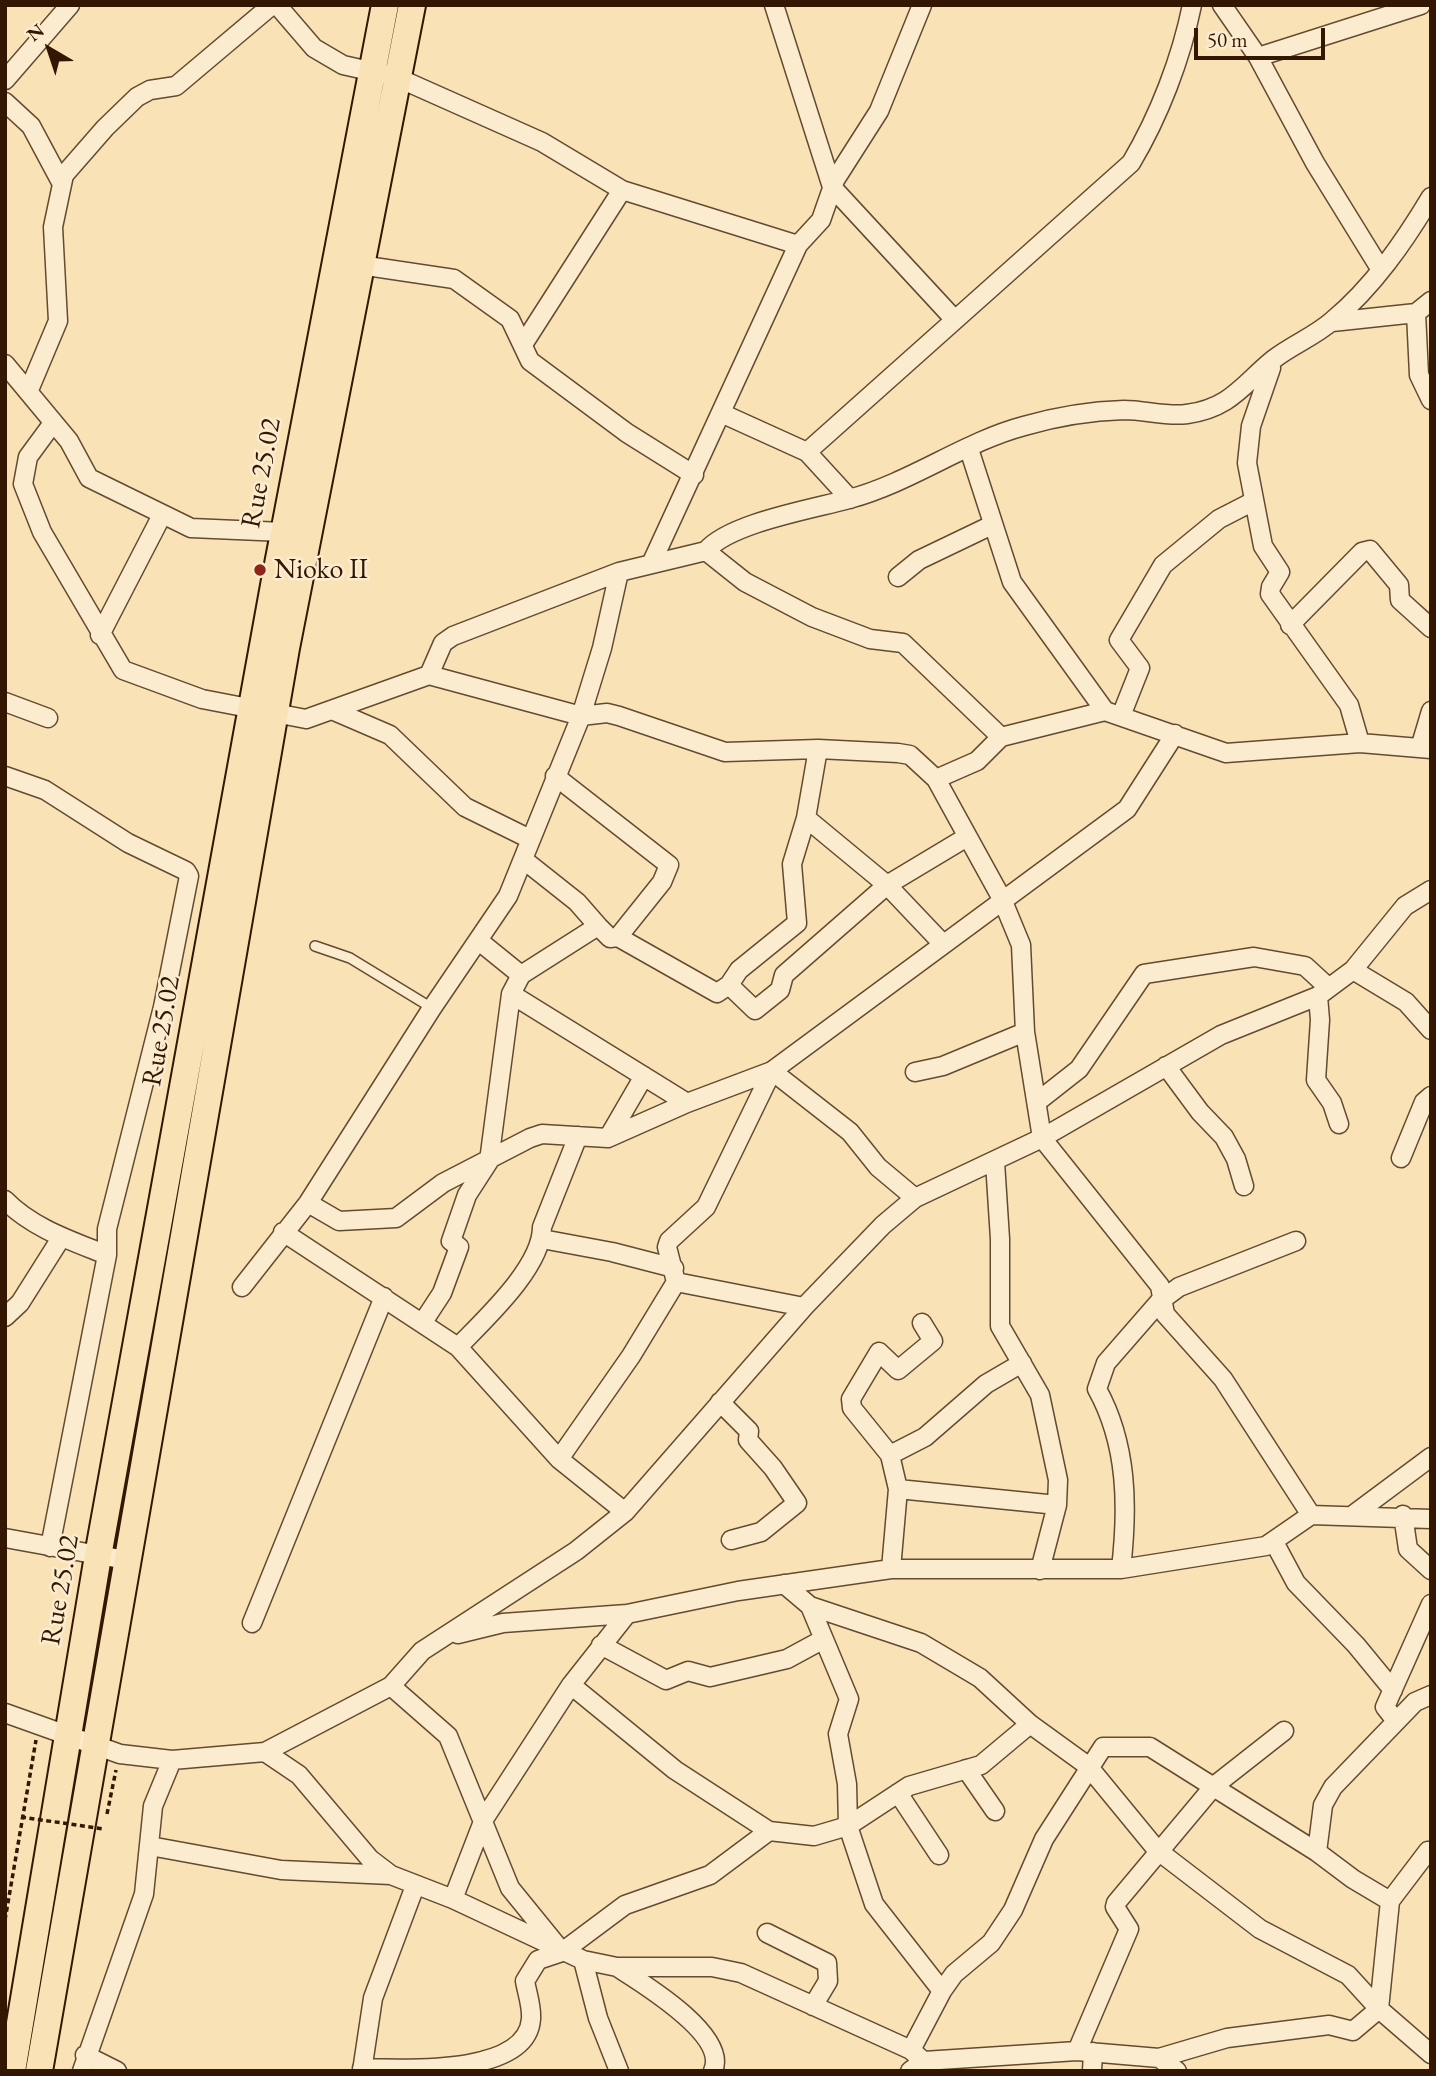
<!DOCTYPE html>
<html>
<head>
<meta charset="utf-8">
<style>
  body { margin:0 }
  #map { position:relative; width:1436px; height:2076px; overflow:hidden; background:#f9e2b6; font-family:"EB Garamond",serif }
  canvas { display:block }
  .frame { position:absolute; inset:0; border:7px solid #331703; pointer-events:none }
  .north { position:absolute; left:14px; top:14px; width:70px; height:70px; -webkit-text-stroke:5px #fbecd0; paint-order:stroke; rotate:321deg; font-size:19px; font-weight:700; line-height:28px; text-align:center; color:#331703 }
  .north::after { content:''; display:block; margin:auto; width:24px; height:32px; background:#331703; clip-path:polygon(50% 0,100% 100%,50% 72%,0 100%) }
  .scale { position:absolute; left:1194px; top:28px; width:131px; height:32px; box-sizing:border-box; border:4px solid #331703; border-top:0; padding-left:9px; font-size:21px; line-height:24px; white-space:nowrap; color:#331703; -webkit-text-stroke:5px #fbecd0; paint-order:stroke }
</style>
</head>
<body>
<div id="map">
<canvas width="1436" height="2076"></canvas>
<div class="frame"></div>
<div class="north">N</div>
<div class="scale">50 m</div>
</div>
<script>
const c = document.querySelector('canvas').getContext('2d');
c.lineJoin = 'round';
function stroke(path, color, width, dash) { c.strokeStyle = color; c.lineWidth = width; c.lineCap = dash ? 'butt' : 'round'; c.setLineDash(dash || []); c.stroke(path); }
function write(font, color, halo, rows, align = 'center') {
  c.font = font + ' "EB Garamond",serif'; c.lineWidth = 5; c.setLineDash([]); c.textBaseline = 'middle'; c.strokeStyle = halo; c.fillStyle = color; for (const [text, x, y, turn = 0] of rows) {
    c.save(); c.translate(x, y); c.rotate((+turn || 0) * Math.PI / 180); c.textAlign = isNaN(turn) ? turn : align; if (halo) c.strokeText(text, 0, 0); c.fillText(text, 0, 0); c.restore();
  }
}
const lane = new Path2D(`
  M315,946L350,958L432,1008`);
const street = new Path2D(`
  M277,5L314,48L343,65L396,77L542,142L622,190L798,245
  M774,5L832,187L955,320
  M1222,5L1258,57L1315,163L1381,270
  M1258,57L1421,5
  M5,80L70,5
  M5,102L31,126L62,184
  M360,265L454,279L510,319L530,361L627,433L694,475
  M1416,313L1419,375L1431,400
  M1332,322L1416,313L1431,301
  M524,343L622,190
  M5,364L69,441L89,478L191,528L283,532
  M1271,368L1251,426L1247,463L1263,546L1280,572L1271,587L1270,594L1349,705L1360,743
  M29,390L58,321L53,227L64,175L105,128L137,97L150,90L176,86L272,5
  M721,413L807,452L850,499
  M53,423L28,457L23,484L42,532L123,670L202,699L306,719L429,675L443,643L453,636L619,572L706,551C729,523 813,509 849,499C912,482 964,442 1024,426C1055,417 1091,411 1124,410C1145,410 1167,417 1187,414C1231,408 1243,384 1274,359C1292,345 1315,336 1332,321C1373,287 1404,242 1431,197
  M969,449L1012,582L1105,711L1226,753L1360,743L1431,749
  M807,452L1131,163C1159,116 1181,59 1192,5
  M706,551L745,582L812,617L870,639L903,643L1001,737
  M652,562L798,245L821,220L835,180L879,111L922,5
  M898,577L919,560L992,525
  M1290,625L1362,552L1370,550L1399,585L1400,600L1431,628
  M100,635L162,515
  M429,675L581,716L607,713L619,716L725,752L818,749L898,753L910,755L936,779L1002,899L1021,945L1025,1032L1042,1138L1160,1286L1165,1314L1223,1379L1311,1515
  M5,702L48,718
  M332,710L390,735L465,807L530,839
  M1121,716L1140,668L1119,640L1163,565L1219,519L1254,501
  M1420,748L1431,711
  M5,776L45,790L128,843L186,871L189,876L163,1007L107,1229V1255
  M555,776L669,865L662,882L618,937
  M936,779L977,761L1001,737L1105,711
  M806,818L887,885L943,944
  M524,860L577,902L598,926
  M479,941L521,975
  M1353,970L1406,1002L1431,1030
  M729,985L755,1010L780,990L784,975L887,885L967,837
  M511,994L687,1103
  M1318,996L1320,1020L1316,1080L1332,1103L1339,1124
  M1166,1066L1200,1112L1224,1137L1236,1159L1244,1186
  M915,1072L943,1066L1025,1032
  M1037,1102L1079,1069L1144,974L1254,957L1305,966L1329,988
  M608,1138L644,1076
  M1401,1158L1424,1102L1431,1096
  M995,1162L1000,1239V1326L1040,1395L1058,1480L1057,1505L1040,1570
  M5,1200C32,1228 72,1241 107,1255L50,1547
  M308,1203L339,1221L396,1218L443,1183L530,1138L542,1134L608,1138L687,1103L772,1071L1127,809L1175,734
  M283,1232L458,1347L559,1459L625,1512
  M542,1239L612,1252L674,1268
  M676,1282L804,1307
  M242,1287L308,1203L432,1008L508,896L581,716L602,648L619,572
  M5,1317L20,1303L61,1238
  M423,1322L442,1293L459,1247L451,1241L467,1195L489,1161L511,994L521,975L598,926L610,938L618,937L717,993L729,985L739,970L797,923L792,864L806,818L818,749
  M458,1347C485,1319 542,1267 542,1227L578,1136
  M720,1402L749,1431L748,1440L773,1468L797,1503L761,1532L731,1540
  M890,1455L925,1437L986,1384L1022,1363
  M559,1459L631,1356L676,1282L667,1247L669,1241L706,1207L772,1071L850,1132L878,1167L915,1198
  M898,1489L1057,1505
  M1353,1515L1431,1457
  M1403,1515L1408,1549L1431,1570
  M5,1538L126,1560
  M1274,1542L1296,1583L1356,1645L1393,1690
  M891,1569L898,1489L890,1455L852,1408L851,1399L879,1352L898,1370L933,1341L922,1323
  M1121,1569C1128,1508 1128,1445 1097,1389L1106,1363L1160,1301L1179,1287L1296,1241
  M784,1584L810,1606L921,1643L980,1678L1030,1724L1088,1766L1157,1850L1260,1929L1348,1975L1379,2009L1431,2054
  M810,1606L849,1699L838,1734L847,1784L848,1826L909,1786L981,1765L1030,1724
  M252,1623L384,1297
  M458,1634L503,1623L627,1614L738,1591L891,1569H1121L1266,1546L1311,1515L1431,1519
  M601,1645L666,1680L688,1671L710,1677L787,1659L822,1640
  M571,1685L675,1770L769,1831L814,1836L848,1826L874,1904L942,1991L911,2050
  M391,1686L448,1736L510,1888L558,1947
  M5,1713L120,1754L172,1760L265,1752L391,1686L422,1651L576,1551L625,1512L804,1307L883,1225L915,1198L1042,1138L1221,1035L1318,996L1353,970L1405,906L1431,890
  M1396,1721L1385,1707L1431,1604
  M265,1752L299,1775L370,1859L391,1875L453,1899L583,1960L617,1967H712L741,1973L911,2050L934,2071
  M966,1769L995,1811
  M898,1793L939,1855
  M150,1846L281,1870L391,1875
  M1317,1852L1323,1805L1333,1787L1415,1702L1431,1695
  M453,1899L484,1819L571,1685L627,1614
  M767,1933L827,1963L828,1981L813,2006
  M583,1960L598,2018L619,2071
  M617,1967C642,1983 729,2035 713,2071
  M942,1991L954,1974L991,1943L1013,1910L1044,1839L1103,1747H1150L1317,1852L1353,1879L1390,1901
  M1077,2051L1129,1929L1115,1907L1116,1903L1214,1786L1284,1731
  M85,2055L117,2071
  M1159,2058L1177,2071
  M362,2068C404,2069 527,2076 531,2019C532,2006 527,1993 525,1981L538,1960L562,1952L625,1905L710,1875L769,1831
  M82,2071L144,1894L153,1806L172,1760
  M362,2071L373,1998L415,1886
  M910,2071L924,2061L1077,2051L1159,2058L1227,2038L1329,2025L1353,2031L1379,2009L1390,1901L1428,1851
  M1092,2071L1093,2052`);
const primary = new Path2D(`
  M12,2071L98,1556L275,580L385,5
  M39,2071L286,648L412,5`);
stroke(lane, '#644a30', 12);
stroke(street, '#644a30', 21);
stroke(primary, '#331703', 30);
stroke(new Path2D(`
  M107,1814L116,1770
  M5,1920L36,1740`), '#331703', 3.5, [5, 3.5]);
stroke(lane, '#fbecd0', 9);
stroke(street, '#fbecd0', 18);
stroke(primary, '#f9e2b6', 26);
stroke(new Path2D(`
  M21,1817L104,1829`), '#331703', 3.5, [5, 3.5]);
for (const [x, y, r, color] of [
  [260,570,7,"#8f2418"]
]) { const dot = new Path2D(); dot.arc(x, y, r, 0, 2 * Math.PI); c.fillStyle = color; c.fill(dot); stroke(dot, '#fbecd0', 2.5); }
write('28px', '#331703', '#fbecd0', [
  ["Rue 25.02",262,473,-79],
  ["Rue 25.02",162,1031,-80],
  ["Rue 25.02",61,1590,-80]
]);
write('28px', '#331703', '#fbecd0', [
  ["Nioko II",274,570]
], 'left');
</script>
</body>
</html>
